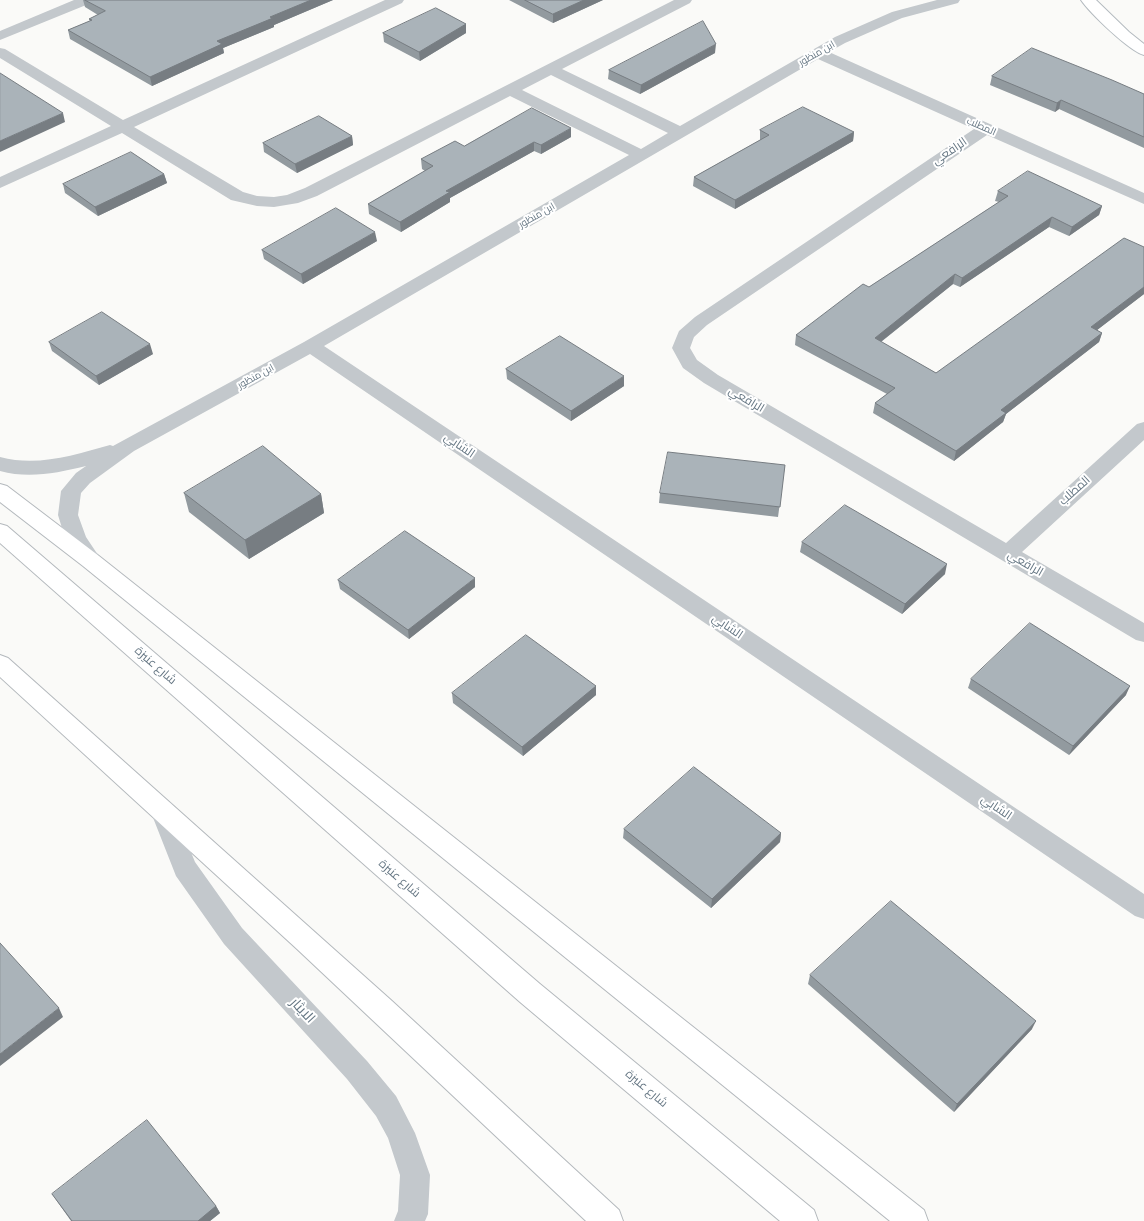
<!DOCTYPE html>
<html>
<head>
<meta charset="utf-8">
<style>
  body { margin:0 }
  canvas { display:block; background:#fafaf8 }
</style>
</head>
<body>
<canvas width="1144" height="1221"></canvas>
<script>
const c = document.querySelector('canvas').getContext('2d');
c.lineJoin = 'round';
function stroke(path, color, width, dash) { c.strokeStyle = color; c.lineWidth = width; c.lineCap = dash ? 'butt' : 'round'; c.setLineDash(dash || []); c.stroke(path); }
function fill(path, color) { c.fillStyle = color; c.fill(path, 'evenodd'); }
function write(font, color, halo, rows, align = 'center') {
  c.font = font + ' "Titillium Web",Cairo,sans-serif'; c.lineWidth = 4; c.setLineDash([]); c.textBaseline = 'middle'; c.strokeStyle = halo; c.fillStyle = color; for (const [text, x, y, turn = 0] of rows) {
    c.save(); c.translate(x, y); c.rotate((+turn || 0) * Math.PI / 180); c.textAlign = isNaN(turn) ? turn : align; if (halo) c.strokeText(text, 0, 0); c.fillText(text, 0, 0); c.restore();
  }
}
const secondary = new Path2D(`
  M1081,0H1096L1129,32L1144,44V55C1130,52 1089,12 1081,0Z`);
const highway = new Path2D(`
  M0,484L7,486L99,556L924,1210L928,1221H890L83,566L0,502Z
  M0,524L7,526L540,984L814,1210L818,1221H780L520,1002L0,543Z
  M0,655L8,658L392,1001L619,1210L623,1221H586L297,949L0,677Z`);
stroke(secondary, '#b3babf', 2);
stroke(highway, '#b4b9bd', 2);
fill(new Path2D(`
  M74,0H93L91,3L0,40V31Z
  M385,0H404L402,3L134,127L243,192L257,196L274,197L287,195L305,188L674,0H692L690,3L562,69L680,126L835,37L892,12L937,0H960L958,3L902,18L845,43L829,52L1144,193V204L987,135L707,325L694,337L690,348L697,360L718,375L1006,543L1137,424L1144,422V440L1022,552L1144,623V642L1136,640L704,383L683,368L672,348L679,331L695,317L974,129L818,59L324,346L1144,894V919L1135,916L310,354L134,451L90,483L81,493L78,515L86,537L102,561L99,566L91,569L83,566L65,538L58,515L61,491L76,473L86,466C57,473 29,479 0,471V457C38,467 74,455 110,445L113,446L304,342L629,155L510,96L317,196L298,203L274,207L257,206L231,200L122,133L0,188V177L111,126L0,58V48L5,49L123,120ZM551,75L668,133L641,149L522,90Z
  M162,800L171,803L195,862L242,928L367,1061L396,1096L415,1133L430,1175L428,1214L425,1221H394L398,1211L400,1175L388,1138L376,1116L347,1079L224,944L176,876L150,810L153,803Z`), '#c3c8cc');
fill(secondary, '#fff');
fill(highway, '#fff');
fill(new Path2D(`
  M83,0H333L274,25V27L223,48L224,53L152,86L70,39L68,30L90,21L89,19L98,15L85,7Z
  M509,0H603L553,23Z
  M466,24V33L420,61L384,42L383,33Z
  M715,53L640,94L608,79L609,70Z
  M992,76L1144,94V148L1059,109L1055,112L990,85Z
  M760,130L854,132L853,141L735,209L693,186L694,177L760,140Z
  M352,136L353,145L297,173L264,152L263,143Z
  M571,137L541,154L534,151L450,198V202L401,232L369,214L368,204L425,171L422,169L421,159L464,146Z
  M164,174L167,183L98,216L65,193L63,184Z
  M998,191L1102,206L1099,215L1069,236L1049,227L960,287L953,284L881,342L936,373L1144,247V294L1097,330L1102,333L1099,342L1006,414L1003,422L954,461L873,413L875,403L887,394L795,345L796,335L999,202L995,201Z
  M377,241L303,284L264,259L262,250Z
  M49,342L153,354L99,385L52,351Z
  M506,369L624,386L571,421L507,379Z
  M785,465L778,517L659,503L660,493Z
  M184,493L321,494L324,513L249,559L189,512Z
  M802,542L945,574L902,614L800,552Z
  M338,580L475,587L409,639L340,589Z
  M971,679L1126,695L1069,755L968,688Z
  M596,686V695L523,756L453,703L452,693Z
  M624,829L781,833L780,842L711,908L623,838Z
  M810,975L1032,1029L954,1112L808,984Z
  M52,1194L216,1206L220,1213L210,1221H71Z`), '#929a9f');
fill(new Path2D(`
  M311,0H333L274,25V27L223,48L224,53L152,86L150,77L217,41L270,17Z
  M584,0H603L553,23V14Z
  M466,24V33L420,61L419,52Z
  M716,44L715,53L640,94L641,85Z
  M1061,100L1059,109L1055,112L1057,103Z
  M63,113L65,122L0,152V141Z
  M571,128V137L541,154V145Z
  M854,132L853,141L735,209V200Z
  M352,136L353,145L297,173L295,164Z
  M534,142V151L450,198V202L401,232L400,222L446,191Z
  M164,174L167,183L98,216L95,207Z
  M1102,206L1099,215L1069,236L1072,227Z
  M1052,217L1049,227L960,287L962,278Z
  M375,232L377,241L303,284L301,274Z
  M955,274L953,284L873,348L875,338Z
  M1144,287V294L1088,337L1091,327Z
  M1102,333L1099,342L1006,414L1003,422L954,461L956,451L1001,410Z
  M150,344L153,354L99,385L96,376Z
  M624,376V386L571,421V411Z
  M321,494L324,513L249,559L245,540Z
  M947,564L945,574L902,614L905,604Z
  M475,578V587L409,639L408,630Z
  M596,686V695L523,756L522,747Z
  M1130,686L1126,695L1069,755L1073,746Z
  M781,833L780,842L711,908L712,899Z
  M59,1008L63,1017L0,1066V1054Z
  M1036,1021L1032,1029L954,1112L957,1104Z
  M216,1206L220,1213L210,1221H198Z`), '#777d82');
const building = new Path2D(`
  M85,0H311L270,17L273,18L217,41L222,44L150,77L68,30L92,20L89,19L105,11Z
  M525,0H584L553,14Z
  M436,8L466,24L419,52L383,33Z
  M703,21L716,44L641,85L609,70Z
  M1032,48L1112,80L1144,94V137L1061,100L1057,103L992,76Z
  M0,73L63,113L0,141Z
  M803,107L854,132L735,200L694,177L769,135L760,130Z
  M532,108L571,128L541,145L534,142L446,191L450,192L400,222L368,204L433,166L421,159L455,141L464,146Z
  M319,116L352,136L295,164L263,143Z
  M131,152L164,174L95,207L63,184Z
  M1028,171L1102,206L1072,227L1052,217L962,278L955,274L875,338L936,373L1124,238L1144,247V287L1091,327L1102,333L1001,410L1006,413L956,451L875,403L895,388L796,335L863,284L869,287L1008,196L998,191Z
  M336,208L375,232L301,274L262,250Z
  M102,312L150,344L96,376L49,342Z
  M560,336L624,376L571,411L506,369Z
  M263,446L321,494L245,540L184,493Z
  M668,452L785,465L780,507L660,493Z
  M845,505L947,564L905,604L802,542Z
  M405,531L475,578L408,630L338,580Z
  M1030,623L1130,686L1073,746L971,679Z
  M526,635L596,686L522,747L452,693Z
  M694,767L781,833L712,899L624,829Z
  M891,901L1036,1021L957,1104L810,975Z
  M0,943L59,1008L0,1054Z
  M147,1120L216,1206L198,1221H72L52,1194Z`);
fill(building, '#aab3b9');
stroke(building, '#777d82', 1);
write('10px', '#657683', '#fff', [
  ["ابن منظور",817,54,-30],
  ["المطلب",981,127,24],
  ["ابن منظور",537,216,-30],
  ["ابن منظور",256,377,-29]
]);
write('12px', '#657683', '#fff', [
  ["الرافعي",950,152,-34],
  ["الرافعي",746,400,31],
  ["الشابي",459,446,34],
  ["المطلب",1075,491,-42],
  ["الرافعي",1025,564,30],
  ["الشابي",727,627,34],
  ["شارع عنيزة",155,666,41],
  ["الشابي",996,808,34],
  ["شارع عنيزة",399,879,41],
  ["شارع عنيزة",646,1089,40]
]);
write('14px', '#657683', '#fff', [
  ["الايثار",302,1011,47]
]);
</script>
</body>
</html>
